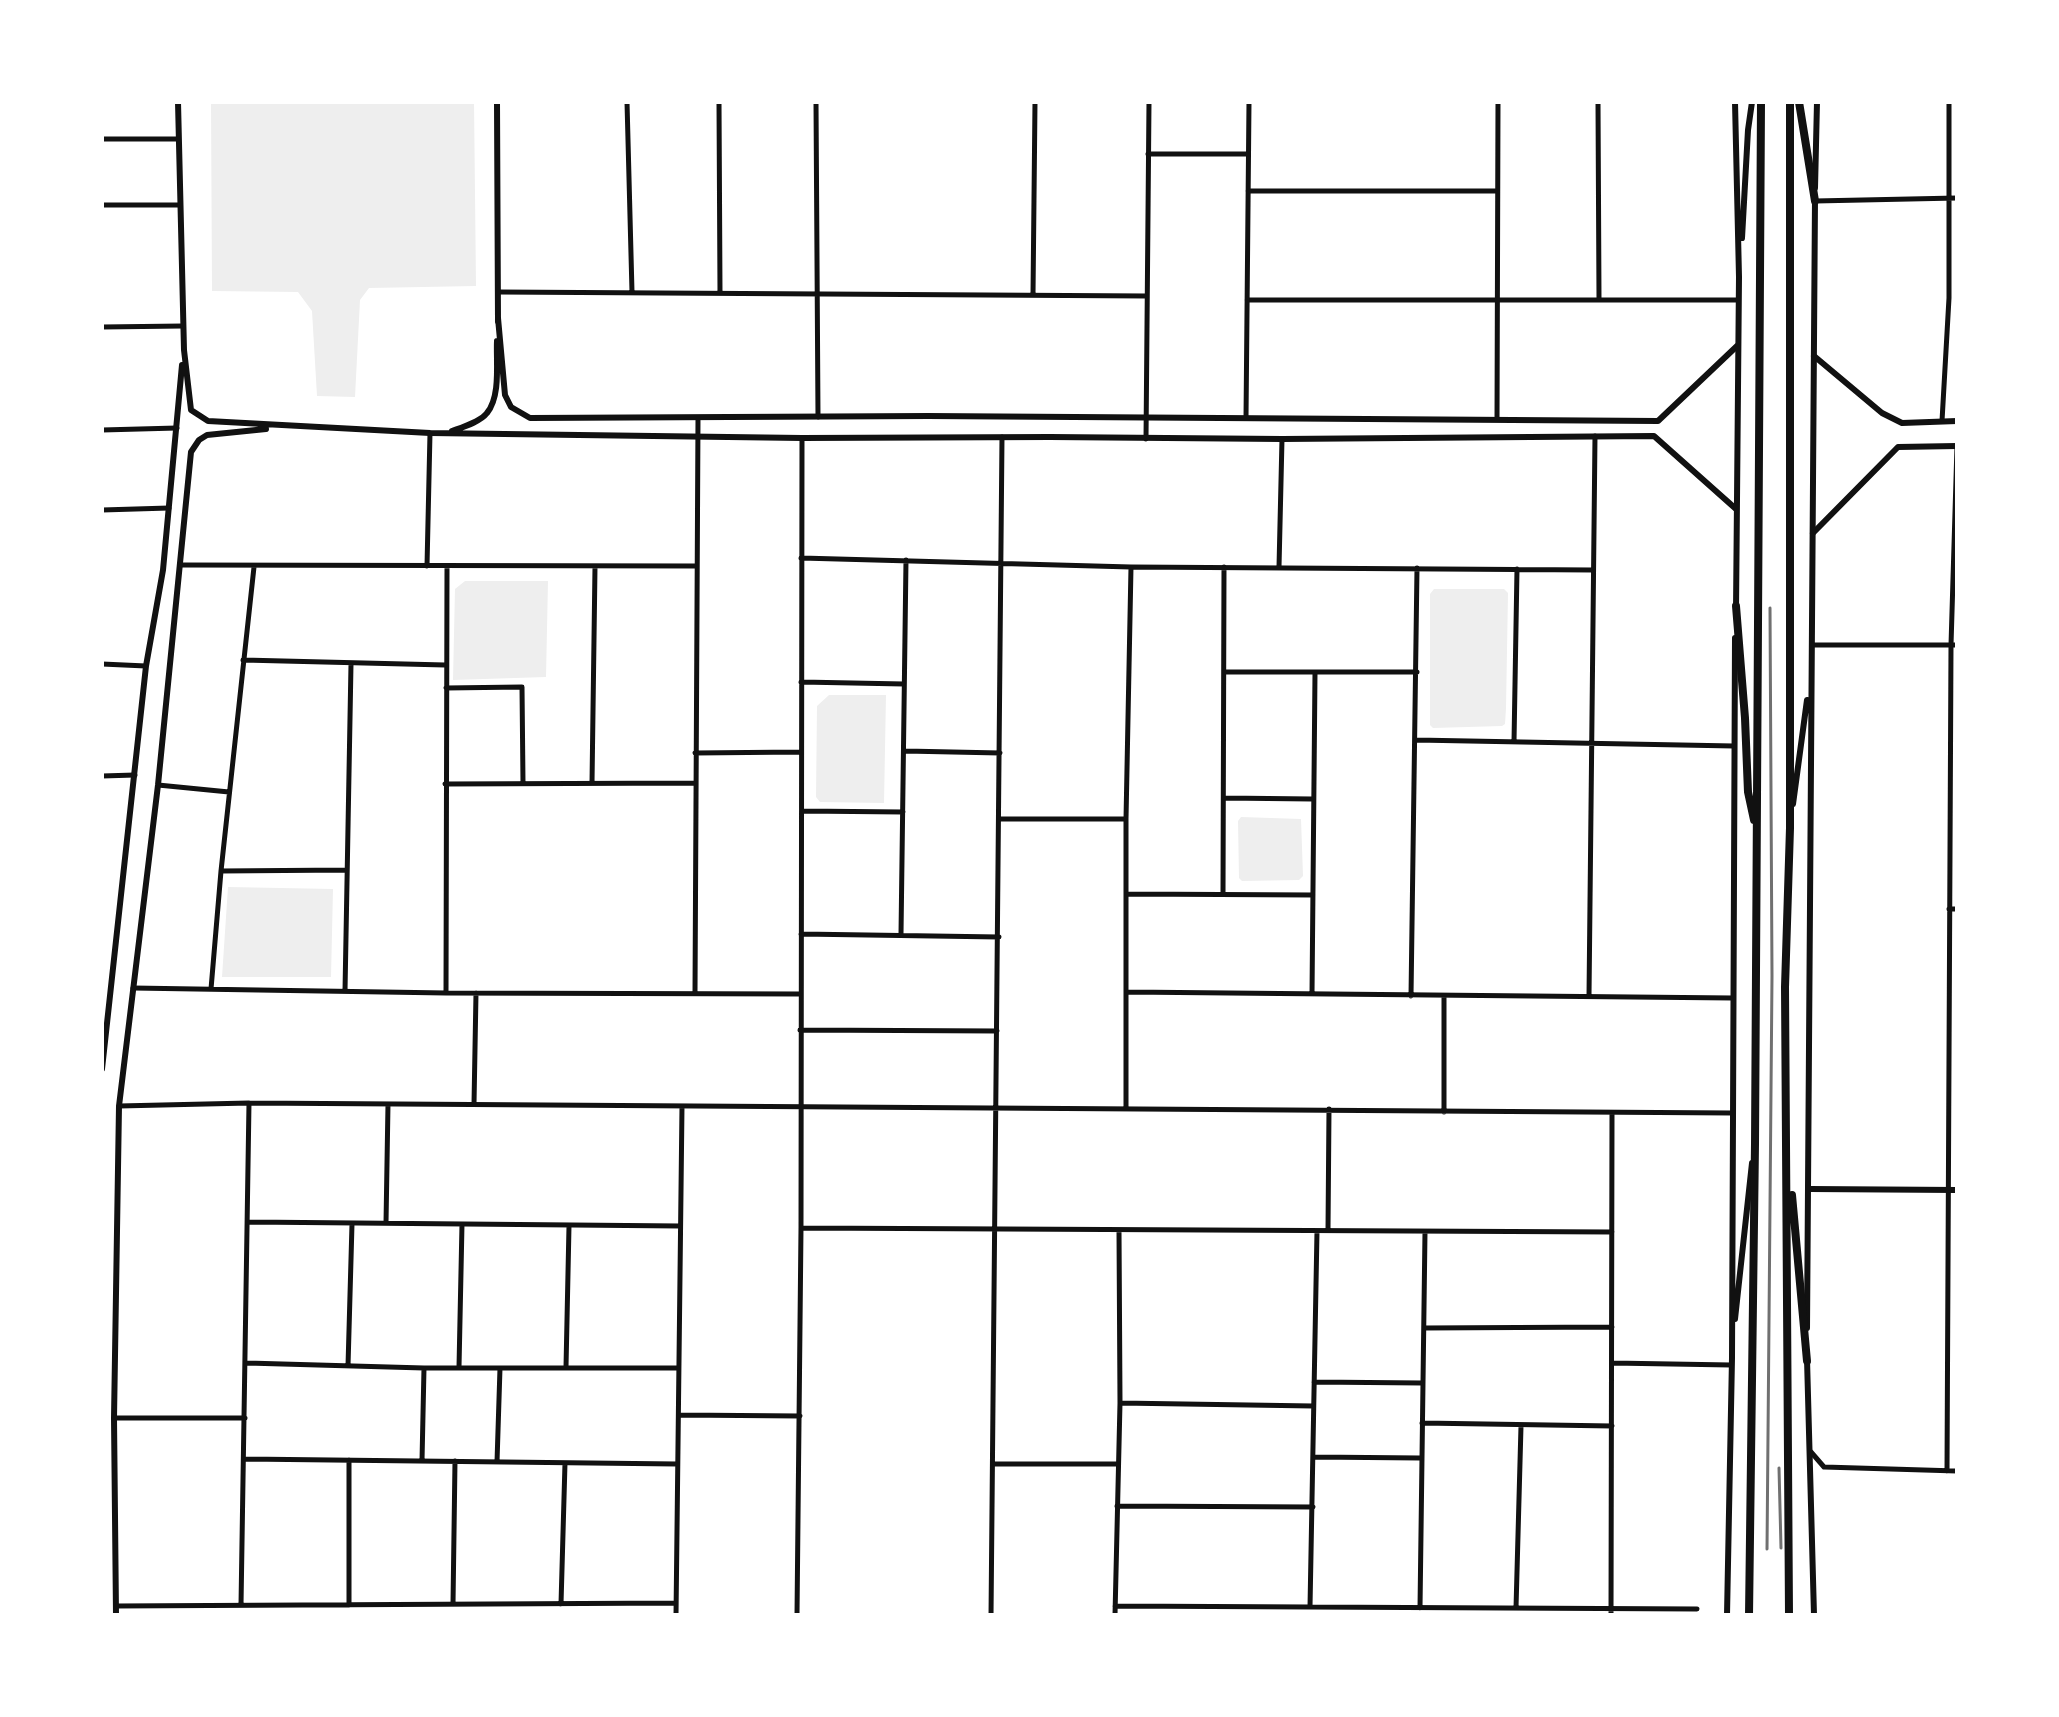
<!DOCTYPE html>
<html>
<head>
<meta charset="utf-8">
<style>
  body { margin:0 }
  #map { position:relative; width:2059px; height:1717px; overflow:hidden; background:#fff; font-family:Lato,sans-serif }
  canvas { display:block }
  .frame { position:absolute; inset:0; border:104px solid #fff; pointer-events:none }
</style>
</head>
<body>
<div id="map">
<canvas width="2059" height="1717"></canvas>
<div class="frame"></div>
</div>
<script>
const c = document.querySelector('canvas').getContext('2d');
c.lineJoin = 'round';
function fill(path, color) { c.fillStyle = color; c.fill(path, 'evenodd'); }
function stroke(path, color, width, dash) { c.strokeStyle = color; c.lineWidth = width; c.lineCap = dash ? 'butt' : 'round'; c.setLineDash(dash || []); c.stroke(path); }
fill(new Path2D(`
  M211,102H474L476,286L369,288L360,300L355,397L317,396L312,311L298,292L212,291Z
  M465,581H548L546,677L453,680L455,589Z
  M1434,589H1504L1508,593L1506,708L1505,724L1502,726L1433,728L1430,725V594Z
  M829,695H886L884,803L820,802L816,797L817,706Z
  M1241,817L1301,819L1303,876L1299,880L1242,881L1239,878L1238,821Z
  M228,887L333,889L331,977H222Z`), '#eee');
stroke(new Path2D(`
  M627,102L632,292
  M719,102L720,293
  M816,102L818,417
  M1598,102L1599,299
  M102,139H178
  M1148,154H1248
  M1248,191H1497
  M1815,201L1957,198
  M102,205H179
  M499,292L1147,296
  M1033,295L1035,102
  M1247,300H1738
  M102,327L183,326
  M1246,418L1249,102
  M1497,419L1498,102
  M1942,421L1949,298V102
  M102,430L177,428
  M1146,439L1149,102
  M102,510L169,508
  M801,558L1131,567L1593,570
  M180,565L696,566
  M427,566L430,433
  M1279,567L1282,439
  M1812,645H1957
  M243,660L445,665
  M102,664L146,666
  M1224,672H1417
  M801,682L904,684
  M446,688L522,687L523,783
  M1416,740L1734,746
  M1514,742L1517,569
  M905,751L1000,753
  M695,753L800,752
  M102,776L135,775
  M592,783L595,567
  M445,784L695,783
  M158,785L229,792
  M1224,798L1312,799
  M802,811L903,812
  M1000,819H1126
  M221,871L347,870
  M1127,894L1313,895
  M1223,894L1224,567
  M1949,909H1957
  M801,934L999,937
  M901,934L906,560
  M133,988L446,993L801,994
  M211,989L221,871L254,567
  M345,991L351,664
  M695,992L698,418
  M1128,992L1733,998
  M446,993L447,567
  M1312,994L1315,673
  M1411,996L1417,568
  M1589,996L1595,436
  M800,1030L997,1031
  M474,1104L476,993
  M119,1106L249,1103L1732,1113
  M1126,1108V819L1131,567
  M1444,1112V996
  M249,1222L680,1226
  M386,1223L388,1104
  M801,1228L1612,1232
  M1328,1230L1329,1109
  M1424,1328L1612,1327
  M247,1363L424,1368H678
  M1612,1363L1731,1365
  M348,1366L352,1224
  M459,1367L462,1224
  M566,1367L569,1226
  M1314,1382L1422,1383
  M1120,1403L1313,1406
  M679,1415L800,1416
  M114,1418H245
  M1422,1423L1612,1426
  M1811,1452L1824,1467L1957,1471
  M1314,1457L1420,1458
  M245,1459L677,1464
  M349,1460V1605
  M422,1461L424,1368
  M497,1462L500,1368
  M993,1464H1117
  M1947,1471L1951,645L1957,446
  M1117,1506L1313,1507
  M453,1604L455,1461
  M561,1604L565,1463
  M241,1605L249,1103
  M116,1606L676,1603
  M1115,1606L1697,1609
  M1310,1607L1317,1231
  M1420,1608L1425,1232
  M1516,1608L1521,1426
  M676,1615L682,1106
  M797,1615L801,1228L802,438
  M991,1615L1002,437
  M1115,1615L1120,1403L1119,1231
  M1611,1615L1612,1114`), '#111', 5);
stroke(new Path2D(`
  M178,102L184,350L191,410L208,421L430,433L802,438L1050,437L1282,439L1654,436L1736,509
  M497,102L498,322
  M498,318L505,395L511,407L530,418L928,416L1658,421L1737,346
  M1814,356L1882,413L1902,423L1957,421
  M452,431C463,427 480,422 487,413C501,396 496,362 497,341
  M1813,533L1898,447L1957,446
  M102,1069L146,666L163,570L182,365
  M1810,1189L1957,1190
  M116,1615L114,1418L119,1106L158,785L191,452L199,440L207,435L266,429`), '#111', 6);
stroke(new Path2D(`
  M1735,102L1739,277L1736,610
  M1815,188L1817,102
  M1742,238L1748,130L1752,102
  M1793,804L1807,700
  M1735,1319L1752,1163
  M1807,1328L1815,199
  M1807,1359L1814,1615
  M1727,1615L1732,1358L1735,638`), '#111', 6);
stroke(new Path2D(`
  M1799,102L1815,201
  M1736,606L1745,718L1748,792L1754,820
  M1792,1195L1807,1361
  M1749,1615L1755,1144L1761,102
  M1789,1615L1785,987L1790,828V102`), '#111', 8);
stroke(new Path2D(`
  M1779,1468L1781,1548
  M1767,1549L1772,976L1770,608`), '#707070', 3);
</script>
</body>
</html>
